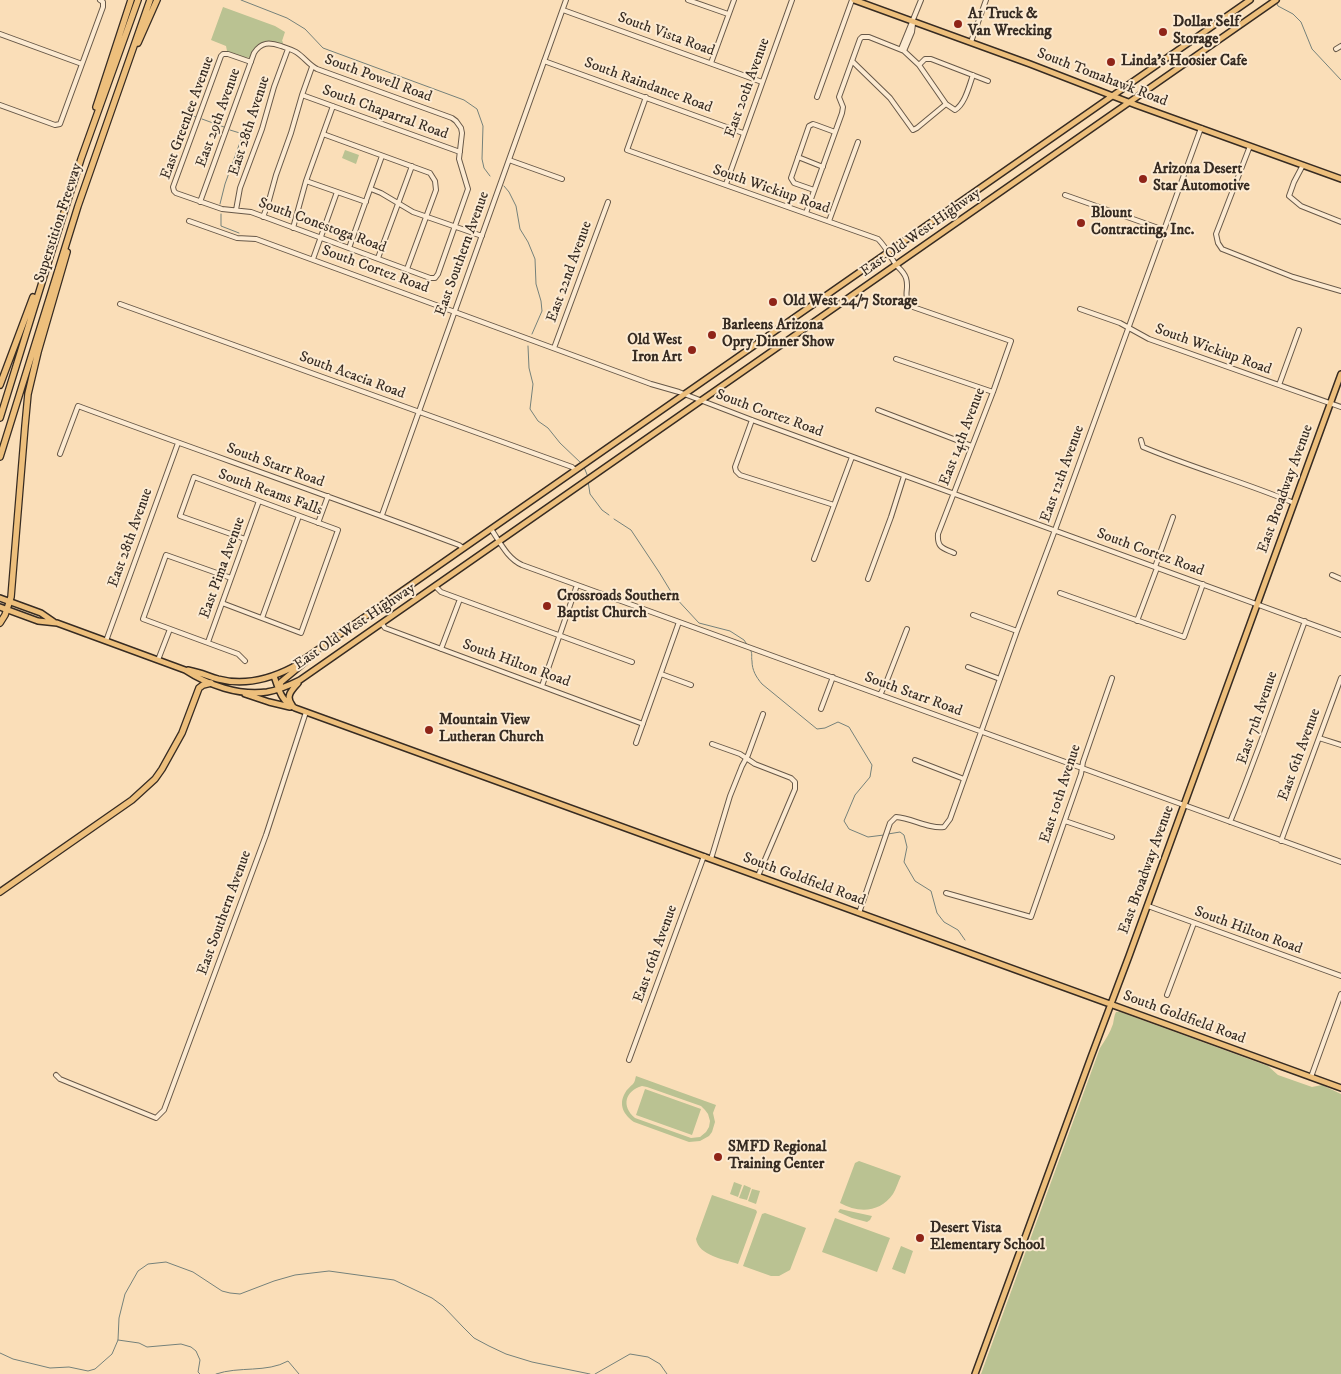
<!DOCTYPE html>
<html>
<head>
<meta charset="utf-8">
<style>
  body { margin:0 }
  canvas { display:block; background:#fadeb8 }
</style>
</head>
<body>
<canvas width="1341" height="1374"></canvas>
<script>
const c = document.querySelector('canvas').getContext('2d');
c.lineJoin = 'round';
function fill(path, color) { c.fillStyle = color; c.fill(path, 'evenodd'); }
function stroke(path, color, width, dash) { c.strokeStyle = color; c.lineWidth = width; c.lineCap = dash ? 'butt' : 'round'; c.setLineDash(dash || []); c.stroke(path); }
function write(font, color, halo, rows, align = 'center') {
  c.font = font + ' "IM FELL DW Pica",serif'; c.lineWidth = 4; c.setLineDash([]); c.textBaseline = 'middle'; c.strokeStyle = halo; c.fillStyle = color; for (const [text, x, y, turn = 0] of rows) {
    c.save(); c.translate(x, y); c.rotate((+turn || 0) * Math.PI / 180); c.textAlign = isNaN(turn) ? turn : align; if (halo) c.strokeText(text, 0, 0); c.fillText(text, 0, 0); c.restore();
  }
}
fill(new Path2D(`
  M223,7L275,26L285,32L282,41L283,42L282,45C262,37 260,42 250,58L243,57L227,51L226,46L211,40Z
  M345,150L359,155L356,164L342,158Z
  M1116,1012H1120L1268,1066L1278,1075L1312,1087L1322,1085L1341,1094V1374H981L1100,1048C1105,1040 1110,1033 1113,1024C1114,1019 1114,1016 1116,1012Z
  M636,1076L716,1105L713,1113L715,1122L712,1132L709,1136L700,1141L689,1142L634,1122C624,1115 618,1105 625,1093C627,1089 630,1087 633,1084C635,1082 635,1079 636,1076ZM642,1086L647,1087L701,1106L705,1110L708,1114L710,1121L709,1127L706,1132L700,1137L691,1138L635,1118C621,1106 625,1091 642,1086Z
  M645,1089L701,1109L692,1135L636,1115Z
  M859,1161L901,1176C898,1182 896,1189 893,1194C880,1213 858,1213 840,1203L855,1163Z
  M734,1182L742,1185L738,1197L730,1194Z
  M744,1185L751,1188L747,1200L739,1198Z
  M752,1189L760,1191L756,1204L748,1201Z
  M712,1195L756,1210L757,1212L738,1264C724,1259 699,1256 696,1239Z
  M840,1209L872,1216L870,1220L867,1222L852,1218L838,1212Z
  M765,1213L806,1228L790,1270L779,1276H771L743,1266L762,1214Z
  M835,1218L890,1238L877,1272L822,1252Z
  M901,1246L913,1251L905,1274L892,1269Z`), '#bac292');
stroke(new Path2D(`
  M241,0L287,18L305,29L323,48L464,100L477,109L483,126L482,159L484,168L490,176
  M1276,2L1278,6L1293,14L1301,22L1312,49L1341,80
  M183,113L196,117
  M202,119L224,127
  M504,186L509,192L516,206L520,229L528,242L535,259L536,284L541,301L542,311L532,334
  M220,204L225,184L243,134L230,130
  M221,214V226L239,233
  M528,346L529,368L533,384L530,409L538,421L548,428L560,443L582,464
  M584,467L588,477
  M588,481L590,494L602,510L609,515
  M614,519L631,530L659,572L673,595L699,623L730,631L744,640L748,646
  M750,649C753,654 751,656 752,661C752,670 756,677 762,684L817,729L825,728L838,722L849,727L872,765L870,777L855,795L844,821L849,829L868,837L884,835
  M888,834L900,832L904,835L907,847L904,862L915,881L931,891L937,913L944,922L958,930L965,940
  M118,1340L139,1343L147,1347L181,1344L191,1347L196,1351L200,1360L198,1372L200,1374
  M0,1353L13,1359L50,1368L69,1367L88,1371L95,1369L112,1354L118,1340L119,1318L125,1294L138,1271L148,1264L166,1262L193,1272L222,1291L230,1293L240,1294L274,1281L295,1275L329,1271L394,1280L432,1298L443,1306L463,1327L474,1338L489,1346L506,1354L532,1362L590,1374
  M216,1374C239,1366 267,1373 288,1361L299,1374
  M595,1374L630,1354L648,1357L660,1364L667,1374`), '#75817a', 1);
const minor = new Path2D(`
  M688,0L728,14
  M563,10L762,82
  M0,34L82,64
  M971,42L986,0
  M901,49L921,0
  M1336,49L1341,46
  M904,51L912,32L913,24
  M544,61L743,133
  M852,61L890,98L913,130L917,128L946,104
  M711,63L734,0
  M919,65L925,59H931L988,81
  M302,95L460,152
  M646,97L627,150L878,239C886,247 890,256 896,265C900,269 904,272 906,278C910,291 901,295 913,307L1011,341L993,392L938,534C937,548 943,548 954,553
  M817,97L852,0
  M0,105L55,125L60,124L103,7V2L100,0
  M323,134L430,173L435,181L436,190L407,269
  M1250,146L1216,234L1218,243L1222,249L1293,277L1341,291
  M798,157L823,167
  M509,160L562,179
  M1303,165L1294,182L1289,196L1301,206L1341,222
  M306,181L366,202
  M726,184L792,0
  M371,189L381,193L413,212L482,236
  M814,190L794,183L791,178L809,126L813,124L816,125L835,132
  M1065,195L1164,230
  M200,202L254,53C261,42 269,42 281,46C286,48 291,49 296,52C304,57 309,65 317,69L452,118L456,121L461,128L462,133L459,159L468,189L438,274L435,278H430L251,212L222,209L176,193L174,191L173,187L221,56L223,54H228L251,62
  M236,210L240,188L262,129L274,87L288,49
  M806,213L842,113L843,107L839,97L860,39L862,37H869L904,51L919,65L946,104L955,110C965,104 969,86 973,75
  M263,217L268,204L276,175L291,133L302,95L312,67
  M189,221L237,238L256,239L651,384L679,392L752,420L1341,635
  M829,221L858,142
  M293,228L306,181L333,106
  M349,248L382,156
  M378,258L412,166
  M313,259L337,192
  M120,304L572,467L575,470
  M1080,309L1120,323L1149,339L1341,407
  M554,348L608,202
  M896,359L993,392
  M1279,385L1299,330
  M878,410L972,446
  M752,420L735,467L736,471L740,475L834,505
  M1141,440L1143,447C1193,468 1244,482 1294,503
  M60,454L78,406C205,453 333,497 459,545L463,548
  M382,515L566,0
  M318,523L328,496
  M491,529C500,542 507,558 522,565L1341,862
  M814,559L852,457
  M1155,567L1173,517
  M1332,575L1341,579
  M231,578L166,555L143,619L238,654L245,661
  M868,579L891,517L904,476
  M436,587L441,592L632,662
  M1060,593L1184,637L1203,584
  M222,603L301,633L338,530L194,477L180,516L245,539
  M973,615L1017,631
  M262,618L299,516
  M1137,621L1157,568
  M382,624L385,628L643,724
  M106,641L178,443
  M208,642L259,501
  M441,649L460,599
  M158,660L170,629
  M968,667L1000,679
  M661,674L691,685
  M542,686L577,585
  M880,695L886,683L907,629
  M821,709L833,677
  M1319,738L1341,745
  M636,743L679,622
  M712,744L740,754L755,764L791,778L795,782V789L758,876
  M915,760L964,779
  M1065,821L1112,837
  M1230,822C1257,756 1280,688 1305,621
  M1281,841L1341,678
  M711,859L730,796L742,766L748,755L763,714
  M946,893L1031,917L1081,774L1083,762L1112,678
  M1148,906L1341,976
  M859,913L890,823L896,817C912,818 928,829 944,827L950,819L1017,631L1055,530L1201,128
  M1167,995L1194,923
  M629,1060L704,856
  M56,1075L60,1079L156,1118L164,1110L266,835L306,712
  M1311,1077L1341,994`);
const major = new Path2D(`
  M854,0L1030,64L1136,105L1341,179
  M0,598L41,613L54,622
  M0,607L38,621L57,623L185,670C208,685 239,696 267,692C279,690 290,685 300,680L1276,0
  M188,670C199,672 208,676 218,679C244,686 270,679 293,667L1250,0
  M274,676C279,690 281,701 295,708L1341,1088
  M279,689L281,682L305,662
  M245,694L269,702L290,707
  M292,705C285,696 292,690 298,683
  M975,1374L1091,1057L1129,956L1341,374`);
const highway = new Path2D(`
  M138,43L157,0
  M96,107L131,0
  M0,385L33,297
  M0,418L48,263L81,159L138,0
  M0,457L78,206L150,0
  M0,623L5,615L11,597L25,426L28,394L38,352L67,252
  M0,892L132,800L155,779L162,769L182,733L199,688L203,685L211,683`);
stroke(minor, '#675848', 6);
stroke(major, '#362b22', 8);
stroke(highway, '#362b22', 8);
stroke(minor, '#fcead1', 4);
stroke(major, '#edbf7c', 5);
stroke(highway, '#edbf7c', 5.5);
for (const [x, y, r, color] of [
  [958,24,5,"#8f2418"],
  [1163,32,5,"#8f2418"],
  [1111,62,5,"#8f2418"],
  [1143,179,5,"#8f2418"],
  [1081,223,5,"#8f2418"],
  [773,302,5,"#8f2418"],
  [712,335,5,"#8f2418"],
  [692,350,5,"#8f2418"],
  [547,606,5,"#8f2418"],
  [429,730,5,"#8f2418"],
  [718,1157,5,"#8f2418"],
  [920,1238,5,"#8f2418"]
]) { const dot = new Path2D(); dot.arc(x, y, r, 0, 2 * Math.PI); c.fillStyle = color; c.fill(dot); stroke(dot, '#fcead1', 2); }
write('bold 15px', '#362b22', '#fcead1', [
  ["A1 Truck &",968,15],
  ["Van Wrecking",968,32],
  ["Dollar Self",1173,23],
  ["Storage",1173,40],
  ["Linda's Hoosier Cafe",1121,62],
  ["Arizona Desert",1153,170],
  ["Star Automotive",1153,187],
  ["Blount",1091,214],
  ["Contracting, Inc.",1091,231],
  ["Old West 24/7 Storage",783,302],
  ["Barleens Arizona",722,326],
  ["Opry Dinner Show",722,343],
  ["Old West",682,341,"right"],
  ["Iron Art",682,358,"right"],
  ["Crossroads Southern",557,597],
  ["Baptist Church",557,614],
  ["Mountain View",439,721],
  ["Lutheran Church",439,738],
  ["SMFD Regional",728,1148],
  ["Training Center",728,1165],
  ["Desert Vista",930,1229],
  ["Elementary School",930,1246]
], 'left');
write('15px', '#362b22', '#fcead1', [
  ["South Vista Road",666,35,20],
  ["South Tomahawk Road",1102,78,21],
  ["South Powell Road",378,79,20],
  ["South Raindance Road",648,86,20],
  ["East 20th Avenue",748,88,-70],
  ["South Chaparral Road",385,113,20],
  ["East Greenlee Avenue",188,118,-70],
  ["East 29th Avenue",219,118,-70],
  ["East 28th Avenue",250,126,-72],
  ["South Wickiup Road",771,190,19],
  ["Superstition Freeway",59,223,-72],
  ["South Conestoga Road",322,226,20],
  ["East Old West Highway",921,233,-35],
  ["East Southern Avenue",463,254,-70],
  ["South Cortez Road",375,270,20],
  ["East 22nd Avenue",570,272,-70],
  ["South Wickiup Road",1213,350,20],
  ["South Acacia Road",352,376,20],
  ["South Cortez Road",769,414,20],
  ["East 14th Avenue",963,437,-69],
  ["South Starr Road",275,466,20],
  ["East 12th Avenue",1063,474,-70],
  ["East Broadway Avenue",1286,489,-70],
  ["South Reams Falls",270,493,20],
  ["East 28th Avenue",131,538,-70],
  ["South Cortez Road",1150,553,20],
  ["East Pima Avenue",223,568,-70],
  ["East Old West Highway",355,627,-34],
  ["South Hilton Road",516,664,20],
  ["South Starr Road",913,695,20],
  ["East 7th Avenue",1258,718,-71],
  ["East 6th Avenue",1300,755,-70],
  ["East 10th Avenue",1061,794,-72],
  ["East Broadway Avenue",1147,870,-70],
  ["South Goldfield Road",804,880,20],
  ["East Southern Avenue",225,913,-70],
  ["South Hilton Road",1248,931,20],
  ["East 16th Avenue",656,954,-70],
  ["South Goldfield Road",1184,1018,20]
]);
</script>
</body>
</html>
